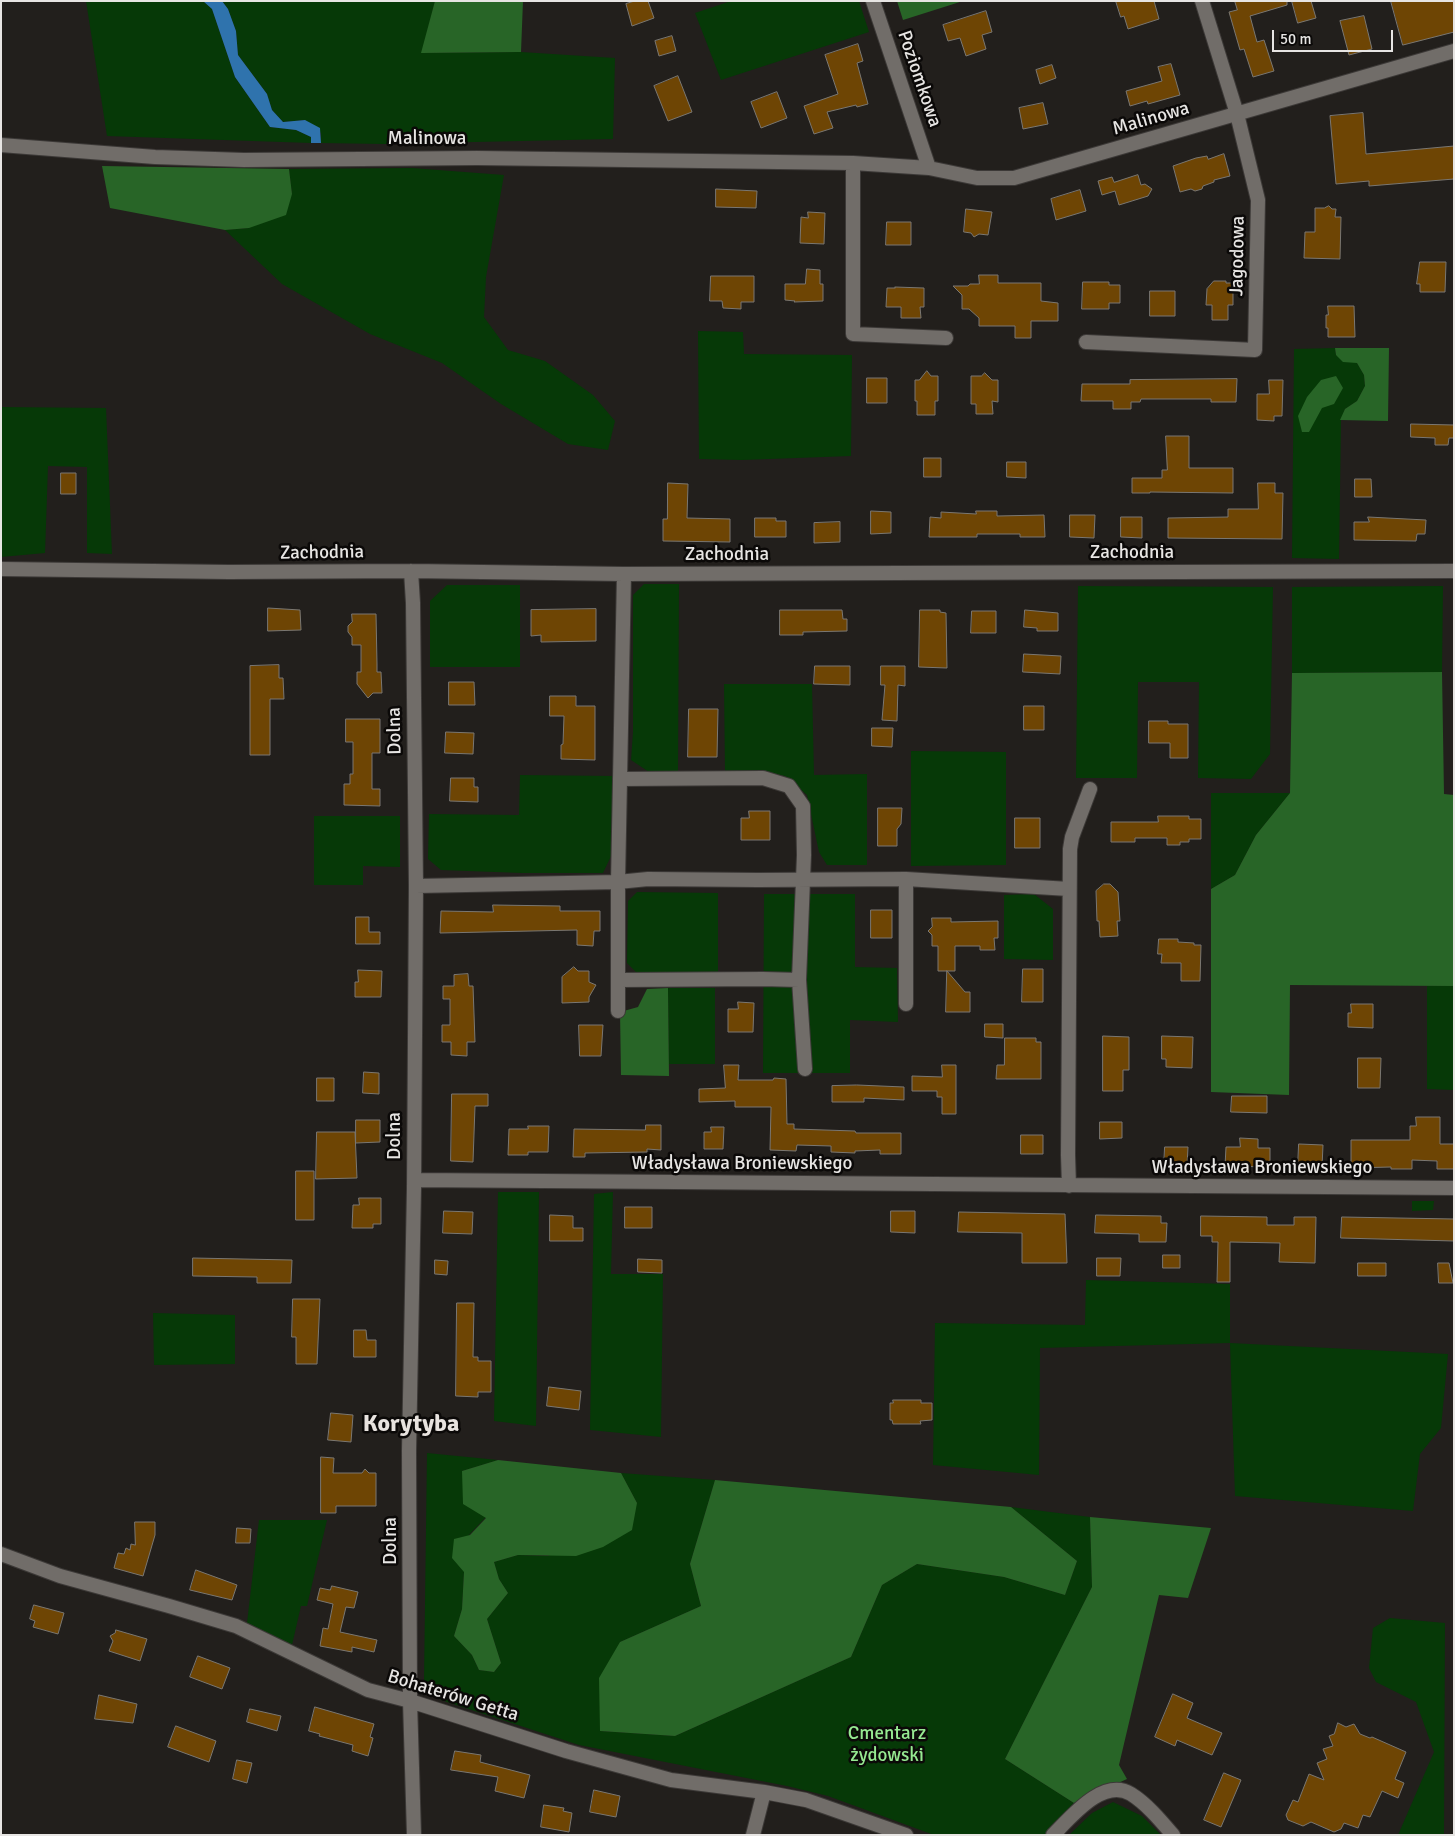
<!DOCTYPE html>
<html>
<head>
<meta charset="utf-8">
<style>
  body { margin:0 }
  #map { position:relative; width:1455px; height:1836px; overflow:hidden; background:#221f1c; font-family:Signika,sans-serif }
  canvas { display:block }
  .frame { position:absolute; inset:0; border:2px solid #e7e5e3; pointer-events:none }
  .scale { position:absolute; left:1272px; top:30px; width:121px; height:22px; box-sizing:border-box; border:2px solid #e7e5e3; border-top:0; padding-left:6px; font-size:15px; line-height:18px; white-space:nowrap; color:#e7e5e3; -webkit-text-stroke:4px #0b0908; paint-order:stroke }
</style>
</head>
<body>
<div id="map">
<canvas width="1455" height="1836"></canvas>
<div class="frame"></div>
<div class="scale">50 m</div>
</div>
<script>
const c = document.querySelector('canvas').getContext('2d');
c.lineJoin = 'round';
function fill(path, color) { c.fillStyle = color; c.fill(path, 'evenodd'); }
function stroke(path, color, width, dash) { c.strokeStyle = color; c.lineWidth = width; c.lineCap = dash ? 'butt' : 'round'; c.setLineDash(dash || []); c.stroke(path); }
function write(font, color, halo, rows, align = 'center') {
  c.font = font + ' Signika,sans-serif'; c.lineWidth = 5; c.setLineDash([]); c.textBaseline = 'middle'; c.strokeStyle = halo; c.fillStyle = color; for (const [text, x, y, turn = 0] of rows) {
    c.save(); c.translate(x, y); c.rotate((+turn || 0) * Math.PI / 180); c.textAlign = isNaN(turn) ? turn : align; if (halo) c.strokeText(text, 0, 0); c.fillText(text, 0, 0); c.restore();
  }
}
fill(new Path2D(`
  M86,1H203L212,9L235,77L270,127L296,130L311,137V143L107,136Z
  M222,1H435L422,53L521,52L615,58L613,139L383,144L321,143V133L305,120L283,122L272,110L267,94L238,55L236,31L228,9Z
  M731,1H859L869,32L721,80L695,13Z
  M412,168L504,175L486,277L484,317L508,350L545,361L593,395L615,421L608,450L568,444L501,404L442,363L370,334L282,284L225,230L249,228L292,194L289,169Z
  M698,331L743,332L744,354L852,355L851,456L742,460L699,459Z
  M1335,348L1336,355L1357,363L1364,375L1365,386L1357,401L1345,409L1341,420L1339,559L1292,558L1294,349Z
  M2,407L106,408L112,554L87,553V467L48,466L45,553L1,557Z
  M644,584H679L678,772H649L631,760L633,732V595Z
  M447,585H520V667H430V601Z
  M1078,586L1273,587L1270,754L1251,779L1198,778L1199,682H1138L1137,778H1076Z
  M1443,586L1442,672L1292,673V587Z
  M724,684H812L814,775L867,774V865H827L819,852L807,795L785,776L757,771L725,772Z
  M911,751L1006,752V865L911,866Z
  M520,775L614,776L613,852L603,873H522L441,870L428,859L429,814L519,815Z
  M1211,793H1290L1256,835L1235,875L1211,889Z
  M314,816H400V867L363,866V885H314Z
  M637,892L718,893V973L636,972L627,963L628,901Z
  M764,894H855V967L897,968L898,1022L850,1020V1073H763Z
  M1034,894L1053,909V960L1004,959V895Z
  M1427,986H1454V1090L1427,1089Z
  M668,988H715V1064H669Z
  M498,1192H539L536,1426L494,1421Z
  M613,1192L611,1274H663L661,1437L590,1430L594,1194Z
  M1412,1201H1434L1433,1210L1412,1211Z
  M1086,1280L1230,1284V1343L1448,1354L1441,1428L1420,1454L1413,1511L1235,1496L1230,1343L1040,1348L1039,1475L933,1465L935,1323L1085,1325Z
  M153,1313L235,1315V1364L154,1365Z
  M427,1453L498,1460L462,1471L486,1517L469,1535L464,1572L462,1609L454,1636L472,1655L479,1670L494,1672L501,1663L487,1619L508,1593L499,1579L494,1562L518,1555L548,1556L637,1503L621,1473L715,1480L690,1564L701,1606L620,1642L600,1731L675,1736L851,1657L882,1585L917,1564L1004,1577L1065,1595L1077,1561L1011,1507L1090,1517L1092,1587L1005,1759L1074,1803L1045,1835H934L828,1796L787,1786L579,1745L441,1700L424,1681Z
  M259,1520H327L307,1606H301L292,1645L247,1623Z
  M1390,1618L1445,1623L1444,1835H1398L1434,1752L1416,1702L1376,1682L1369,1668L1373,1628Z
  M1113,1802L1142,1816L1161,1835H1069L1092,1813Z`), '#063907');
fill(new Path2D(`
  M435,1H523L521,52L421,53Z
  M897,1H963L903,20Z
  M102,166L289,169L292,194L286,215L249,228L225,230L110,208Z
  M1335,348H1389L1388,421L1340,420L1345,409L1357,401L1365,386L1364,375L1357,363L1343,362L1336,355Z
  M1336,376L1343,388L1334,404L1322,408L1309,432H1302L1298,416L1307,397L1321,380Z
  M1442,672L1444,794L1454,795V986L1290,985L1289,1095L1211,1092V889L1235,875L1256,835L1290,793L1292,673Z
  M668,988L669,1076L621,1075L620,1012L638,1007L647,989Z
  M498,1460L621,1473L637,1503L632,1530L603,1547L576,1556L518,1555L494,1562L499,1579L508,1593L487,1619L501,1663L494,1672L479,1670L472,1655L454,1636L462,1609L464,1572L452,1558L454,1539L470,1535L486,1518L463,1504L462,1471Z
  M715,1480L1011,1507L1077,1561L1065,1595L1004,1577L917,1564L882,1585L851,1657L675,1736L600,1731L599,1678L620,1642L701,1606L690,1564Z
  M1090,1517L1211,1528L1188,1598L1159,1595L1119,1765L1127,1779L1074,1803L1005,1759L1092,1587Z`), '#286527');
fill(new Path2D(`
  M203,1H222L228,9L236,31L238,55L267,94L272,110L283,122L305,120L320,128L321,143H311V137L296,130L270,127L235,77L212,9Z`), '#2f73ad');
const building = new Path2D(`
  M635,1H648L654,18L632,26L626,4Z
  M1116,1H1154L1159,19L1128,29L1124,16L1121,17Z
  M1235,1H1287V5L1250,16L1257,42L1264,40L1274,71L1253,77L1244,49L1240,50L1229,12L1237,10Z
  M1292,1H1311L1316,18L1298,23Z
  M1391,1H1454V32L1403,45Z
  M986,11L992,32L982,35L986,49L966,56L960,38L948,41L943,25Z
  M1364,16L1372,49L1349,55L1340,21Z
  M672,36L676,51L659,56L655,41Z
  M858,44L863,61L857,63L868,104L857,107L856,105L827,112L833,128L814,134L804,106L838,94L825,55Z
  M1171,64L1180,95L1148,104L1147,101L1130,106L1126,91L1162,81L1158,67Z
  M1052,65L1056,78L1040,84L1036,70Z
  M678,76L692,112L668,121L654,86Z
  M777,92L787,118L761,128L751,102Z
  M1043,103L1048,124L1023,129L1019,108Z
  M1363,113L1366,154L1454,146V179L1369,186V181L1336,184L1330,116Z
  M1224,154L1230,176L1214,180V182L1203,186L1202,189L1195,191L1191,189L1180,192L1173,166L1196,158L1207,156L1208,159Z
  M1138,175L1141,185L1145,184L1152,189L1148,196L1119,205L1115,191L1102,195L1098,181L1112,177L1114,182Z
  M716,189L757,191L756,208L716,207Z
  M1080,190L1086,211L1056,220L1051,199Z
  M1329,206L1332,209H1336L1335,217H1341L1340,259L1304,258L1305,232H1315V208H1324Z
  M966,209L992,212L988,235L979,234L974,237L971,233L964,232Z
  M808,212L825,213L824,244L800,243L801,217L808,218Z
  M887,222H911V245H886Z
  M1420,262H1446L1445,292H1420V284H1417Z
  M807,269L820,270V284H823V301L794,302L795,301L785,300V284H805Z
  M979,275H998V283H1041V301L1058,303V321H1031V338H1015V326H979V318L969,309H962V295L953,286H968L970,284H979Z
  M711,276H754V302H741V309L723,308L722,301H710Z
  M1214,281H1226V283H1233V305H1228V320H1212V305H1206L1207,289Z
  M1083,282H1109V285H1120V303H1109V309H1082Z
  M895,287L924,288V307H920L921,318H901V307H886L887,288H895Z
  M1150,291H1175V316H1150Z
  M1328,306H1354L1355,337H1328V328H1326V315H1328Z
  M927,371L931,376H938V401H935V415H917V401H915V380H919Z
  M985,373L992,380H998V402L992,401L993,414H976V404H971V376H981Z
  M867,378H887V403H867Z
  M1237,379L1236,402H1211V399H1141L1140,402H1131V409H1113V401H1081L1082,384H1130V380Z
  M1269,380H1283L1282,416H1274V421L1257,420V394H1269Z
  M1411,424L1454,425V438H1449L1448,445H1435V438L1411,437Z
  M1166,436H1189V468H1233V493L1150,492V493H1132V478H1162V470H1167Z
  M924,458H941V477H924Z
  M1007,462H1026V478L1007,477Z
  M61,473H76V494H61Z
  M1355,479H1371L1372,497H1355Z
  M668,483L688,484L687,518L730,519V542L663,541V519H667Z
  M1258,483H1275V493H1283L1282,539L1168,538V518L1228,517V509H1258Z
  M871,511L891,512V533L871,534Z
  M976,511H997V516L1044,515L1045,537H1020V534H977V537H929L930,517L941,518V512L976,514Z
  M1070,515H1095L1094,538L1070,537Z
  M1121,517H1142V538L1121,537Z
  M1368,517L1426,520L1425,534H1417L1416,541L1354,540V522H1369Z
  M755,518H776V521H786V537H755Z
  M840,522V542L814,543V523Z
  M268,608L300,610L301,630L268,631Z
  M596,609V641L541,642V635L531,636V610Z
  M780,610H842L843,619H847V631L803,632V635H780Z
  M920,610H940V612L946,613L947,668L919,667Z
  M1025,610L1058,613V631H1037V628L1024,627Z
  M972,611H996V633H971Z
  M352,614H376L377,664V672H381L382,693H373L368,698L357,684V672H361V645H352V637L348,632V626L352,622Z
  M1024,654L1061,656L1060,674L1023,672Z
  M279,665V678H283L284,699H270V755H250V666Z
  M815,666H850V685L814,684Z
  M881,666H905V686L898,685L897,721L882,720L885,685H881Z
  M449,682H474L475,705H449Z
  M550,696H576V706H595V760L561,759V745L563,744L564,716H550Z
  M1024,706H1044V730H1024Z
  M689,709H718L717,757H688Z
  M346,719H380V753H372V789H380V806L344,805V784H350V774H353V742H346Z
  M1149,721H1168V724H1188V758H1170V743H1149Z
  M872,728H893L892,747L872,746Z
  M446,732L474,733L473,754L445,753Z
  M451,778H474V787H478V802L450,801Z
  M878,808H902L901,824L897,829V846H878Z
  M749,811H770V840H741V818H749Z
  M1158,816H1189V819H1201V839H1189V842H1180V845H1167V838H1135V842H1111V822H1158Z
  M1015,818H1040V848H1015Z
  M1104,884H1110L1118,892L1120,921H1117L1118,936L1100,937L1099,921H1097L1096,891Z
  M493,905L560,906V911H600V931H594L593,946L577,945V930L440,933L441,911L493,912Z
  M871,910H892V938H871Z
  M356,917H369V932H380V944H356Z
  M932,918H951V922L998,921V938H994L995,950H980V946H955V971H938V946H932V935L928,931L932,927Z
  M1159,939H1178V942L1194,943V945H1201L1200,981H1181V963H1161L1162,954H1158Z
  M574,967L578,971H589V982L596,985L589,997V1002L562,1003V977Z
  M1023,969H1043V1002H1022Z
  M358,970L382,971L381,997H355V982H358Z
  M947,971L965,992H970V1012H946Z
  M468,974L469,986H473L475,1042H467V1056L451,1055V1042H442V1025H450V999H443V986H454V975Z
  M738,1002L754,1003L753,1032H728V1009H738Z
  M1351,1004H1373V1028L1348,1027V1013H1351Z
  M985,1024H1003V1038L985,1037Z
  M579,1025H603L601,1056H580Z
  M1103,1036L1129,1037V1070H1123V1091H1103Z
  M1162,1036L1193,1037L1192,1068L1166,1067V1059H1162Z
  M1005,1038H1036V1042H1041V1079H996L997,1065H1004Z
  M1358,1058H1381L1380,1088H1358Z
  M724,1065H739L738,1080H773L774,1078L786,1079L787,1124H794V1129L855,1131L856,1133H901V1154H880V1150L855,1151V1153L831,1152V1146L797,1145L796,1151L770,1150L771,1107H735V1101L699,1102V1089L725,1088Z
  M942,1065H956V1114H942V1097H937V1091H912V1076L942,1077Z
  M364,1072L379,1073V1094L363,1093Z
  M317,1078H334V1101H317Z
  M857,1085L904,1087V1100L864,1098V1102H832V1086Z
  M452,1094H488V1106H475L473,1162L451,1161Z
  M1232,1096H1267V1113L1231,1112Z
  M1416,1117H1440V1144H1454V1169H1437V1161L1412,1160V1169H1391V1167L1351,1168V1140H1410V1126H1416Z
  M356,1120H380V1142L356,1143Z
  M1100,1122H1122V1138L1100,1139Z
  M646,1125H661V1150L647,1149V1152L585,1153V1157H573L574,1129L645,1130Z
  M528,1126H549L548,1152H528V1155H508L509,1129H528Z
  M711,1127H724L723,1149H704V1132H711Z
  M317,1132H355L357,1178L316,1179Z
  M1021,1135H1043V1154H1021Z
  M1240,1138L1258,1139V1148H1270V1167L1225,1166L1226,1147H1240Z
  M1299,1144L1323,1145L1322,1167H1298Z
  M1165,1147H1188L1187,1166H1164Z
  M296,1171H314V1220H296Z
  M359,1198H381V1224H373V1228H352L353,1205H359Z
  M625,1207H652V1228H625Z
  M444,1211L473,1212L472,1234L443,1233Z
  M891,1211H915V1233L891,1232Z
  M959,1212L1065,1214L1067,1263H1022V1233L958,1232Z
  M550,1215L573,1216V1228H583V1241H550Z
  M1096,1215L1161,1216V1223H1167L1166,1242H1139V1234L1095,1233Z
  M1201,1216L1267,1217V1225H1294V1217H1316L1315,1263L1279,1262L1280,1243L1230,1242V1282H1217L1218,1242H1212V1236H1201Z
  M1342,1217L1454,1219V1241L1341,1238Z
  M1163,1255H1180V1268H1163Z
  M193,1258L292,1260L291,1283H257V1277L193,1276Z
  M1097,1258H1121L1120,1276H1097Z
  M638,1259L662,1260V1273L638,1272Z
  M435,1260L448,1261L447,1275L435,1274Z
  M1358,1263H1386V1276H1358Z
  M1438,1263H1449L1453,1283H1439Z
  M293,1299H320L317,1364H296V1337H292Z
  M457,1303H474L473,1357H478V1361H491V1392H478V1397L456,1396Z
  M354,1330H366L367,1340H376V1357H354Z
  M549,1387L581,1391L579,1410L547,1406Z
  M893,1400H921V1403H932V1420L920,1421L921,1424H893L892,1420H890V1403H893Z
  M331,1413L353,1415L351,1442L328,1440Z
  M321,1457L334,1458L333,1473H362L365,1469L369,1473H376V1506H336V1513H321Z
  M135,1522H155V1535L143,1576L114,1568L118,1553L124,1554L126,1548L130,1550L131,1544L135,1545Z
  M237,1528L251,1529L250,1543H236Z
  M196,1570L237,1585L232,1600L190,1590Z
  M332,1586L358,1592L354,1608L346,1607L340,1632L377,1640L374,1652L352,1647V1652L320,1646L323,1628L328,1629L333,1604L317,1600L320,1588L330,1590Z
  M34,1605L64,1613L58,1634L33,1627L35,1621L30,1619Z
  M116,1630L147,1639L140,1661L109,1651L113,1641L110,1636L115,1633Z
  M198,1656L230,1668L222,1689L190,1677Z
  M1173,1694L1193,1703L1187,1718L1222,1733L1212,1755L1177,1740L1175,1746L1155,1737Z
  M99,1695L137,1704L133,1723L95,1719Z
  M315,1707L374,1724L370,1737L373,1738L368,1756L352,1751L353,1745L319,1736L320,1734L309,1731Z
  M250,1709L281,1716L277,1731L247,1722Z
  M1338,1723L1346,1727L1354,1724L1360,1734L1370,1738L1372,1737L1406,1752L1395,1779L1404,1783L1398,1798L1382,1791L1370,1817L1363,1815L1358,1828L1344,1823L1341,1829L1334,1832L1311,1822L1303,1826L1288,1820L1286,1815L1293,1800L1298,1802L1309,1774L1324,1780L1317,1763L1327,1759L1323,1749L1333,1746L1329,1736L1334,1734Z
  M176,1726L216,1741L209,1762L168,1747Z
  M455,1751L481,1755L480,1762L530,1775L524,1798L495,1791L498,1777L451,1770Z
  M237,1760L252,1763L247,1783L233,1779Z
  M1224,1773L1241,1780L1221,1827L1204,1820Z
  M594,1790L620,1796L616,1817L590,1812Z
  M544,1805L564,1808L563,1811L572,1813L569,1832L541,1827Z`);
fill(building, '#6e4504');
stroke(building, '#7a7772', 1);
const minor = new Path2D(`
  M873,1L929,168
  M1,145L155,157L244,160L477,158L853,163L929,168L977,178H1014L1454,51
  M853,163V334L946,338
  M1086,342L1255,350L1258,200L1237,114L1202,1
  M1,569L229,572L411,571L624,574L1454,571
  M411,571L413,603L416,886L414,1188L409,1451L410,1701L414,1835
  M621,779L763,778L789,786L803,806L804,855L799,980L805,1069
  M416,886L618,882L648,879L758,880L906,879L1069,889
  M618,980L763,979L799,980
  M906,1004V879
  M618,1011V882L624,574
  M414,1180L1454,1188
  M1069,1186L1068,1155L1070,849L1072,837L1090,789
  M1,1554L60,1576L169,1606L236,1626L368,1690L410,1701L566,1751L671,1780L764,1792L806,1800L906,1835
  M753,1835L764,1792
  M1053,1835C1071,1817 1103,1777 1131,1794C1147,1804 1161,1821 1173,1835`);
stroke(minor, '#3c3937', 16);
stroke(minor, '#716d69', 14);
write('19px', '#e7e5e3', '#0b0908', [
  ["Poziomkowa",919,79,71],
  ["Malinowa",1151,119,-16],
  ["Malinowa",427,139],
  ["Jagodowa",1238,256,-89],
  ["Zachodnia",322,553,-1],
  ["Zachodnia",1132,553],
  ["Zachodnia",727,555],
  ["Dolna",395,731,-91],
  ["Dolna",395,1136,-90],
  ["Władysława Broniewskiego",742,1164],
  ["Władysława Broniewskiego",1262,1168],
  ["Dolna",391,1541,-90],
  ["Bohaterów Getta",453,1696,17]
]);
write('19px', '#96e991', '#0b0908', [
  ["Cmentarz",887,1734],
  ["żydowski",887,1756]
]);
write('bold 24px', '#e8e3df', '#0b0908', [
  ["Korytyba",411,1425]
]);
</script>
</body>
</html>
